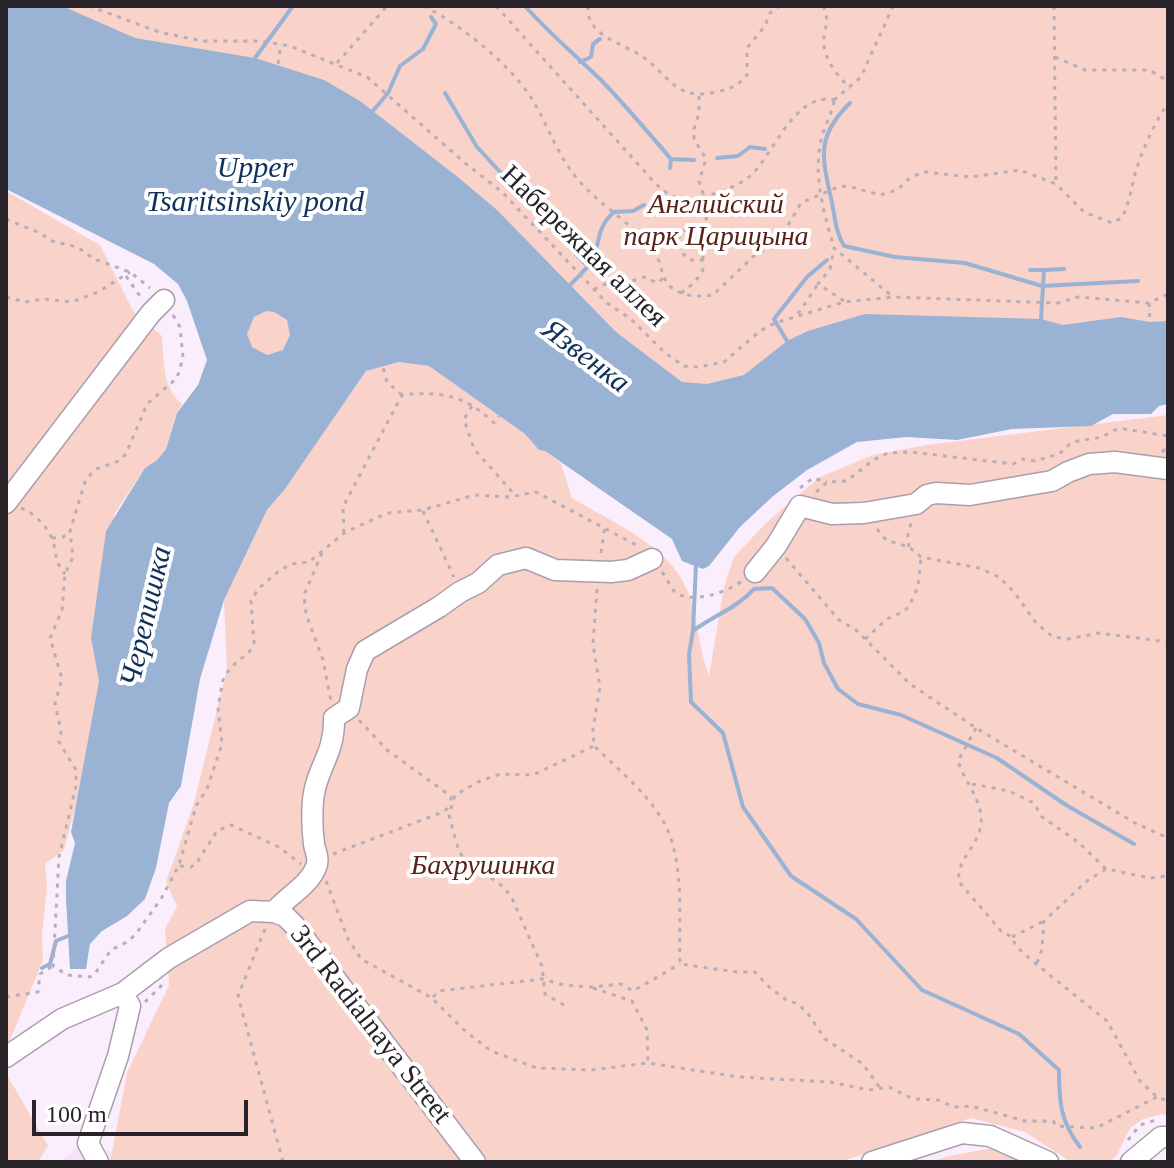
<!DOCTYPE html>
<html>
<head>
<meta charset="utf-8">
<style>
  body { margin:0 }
  #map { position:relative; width:1174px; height:1168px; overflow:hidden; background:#fbeefc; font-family:Georgia,serif }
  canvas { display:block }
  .frame { position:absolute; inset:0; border:8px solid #282328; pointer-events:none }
  .scale { position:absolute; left:32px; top:1100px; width:216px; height:36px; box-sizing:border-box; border:4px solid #282328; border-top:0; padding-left:10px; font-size:24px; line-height:28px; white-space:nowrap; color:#282328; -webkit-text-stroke:6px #fff; paint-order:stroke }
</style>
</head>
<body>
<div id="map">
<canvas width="1174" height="1168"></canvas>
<div class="frame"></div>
<div class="scale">100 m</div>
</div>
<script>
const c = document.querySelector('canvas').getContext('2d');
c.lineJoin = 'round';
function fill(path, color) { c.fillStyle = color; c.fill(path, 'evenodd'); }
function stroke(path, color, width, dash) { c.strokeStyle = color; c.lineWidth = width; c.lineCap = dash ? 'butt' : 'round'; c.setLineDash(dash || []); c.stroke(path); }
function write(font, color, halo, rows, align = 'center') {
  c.font = font + ' Georgia,serif'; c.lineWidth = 8; c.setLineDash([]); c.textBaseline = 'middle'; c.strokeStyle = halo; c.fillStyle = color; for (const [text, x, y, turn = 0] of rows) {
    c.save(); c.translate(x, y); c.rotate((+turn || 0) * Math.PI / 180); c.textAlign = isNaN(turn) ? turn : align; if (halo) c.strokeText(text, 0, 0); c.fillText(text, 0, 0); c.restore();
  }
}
fill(new Path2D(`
  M82,1143L123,1155L130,1162H61Z`), '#f5e2f6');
fill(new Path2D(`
  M6,6H1168V351L742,444Z
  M6,191L100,245L133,311L162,336C164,360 162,388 182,404L176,414L166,449L157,460L145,468L115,513L91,638L99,681L81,786L64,850L45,864L47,887L42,934L43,960L6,1050Z
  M247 333a22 22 0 1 1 44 0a22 22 0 1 1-44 0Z
  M399,362L429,366L525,434L539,450L545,451L561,463L572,498C614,524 673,546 690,597C698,622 699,651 709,676L724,587L734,557L768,521L820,477L873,455L927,445L1168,415V1116L1162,1114L1143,1119L1130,1128L1117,1155L1109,1162H1071L1025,1132L971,1118L840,1162H110L127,1073L169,985L165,929L177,906L166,882L194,803L227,669L224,600L267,510L285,489L366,371Z
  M6,1073L48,1146L38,1162H6Z
  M1003,1146L1034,1162H930L949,1156Z`), '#f9d2ca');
fill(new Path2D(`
  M6,6H62L135,38L255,58L324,80L360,101L459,178L497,210L616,332L682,382L707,384L744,375L787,341L808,331L865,314L1041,319L1063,325L1121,317L1150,322L1168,321V404L1159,406L1151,414H1113L1091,426L1012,429L957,440L906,437L857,442L807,470L772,497L740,527L709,566L703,569L682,561L672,539L545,451L539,450L525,434L429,366L399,362L366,371L285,489L267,510L224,600L200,679L181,786L169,803L156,868L145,899L127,916L102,931L90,944L86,969H70L66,899V881L75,843L71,832L99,681L91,638L106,531L145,468L157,460L166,449L177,413L198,385L207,360L187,301L178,284L154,264L6,189ZM266,311L274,312L287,320L290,335L283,350L267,355L252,347L247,334L254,317Z`), '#9ab2d3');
stroke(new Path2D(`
  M525,6C549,33 575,55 601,80C625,105 648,132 671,159L670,168
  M255,58L293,6
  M580,62L591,57L593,44L600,39
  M388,93L400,66L423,49L436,24L431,17
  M445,93L477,147L588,267
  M850,103C814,138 823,160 832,203C835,218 836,233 844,246L895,257L965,263L1042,286L1138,281
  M372,112L388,93
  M717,158L738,156L750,147L765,149
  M671,159L694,160
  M614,212L633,211L644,205
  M1030,270H1044
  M580,275C583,271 586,269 589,265C602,246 594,230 613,213
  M570,285L580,275
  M1041,319L1044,270L1064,269
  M787,341L774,319L807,277L827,260
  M696,564L693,631L689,654L691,702L723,733L743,807L791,876L856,919L922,990L1019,1034L1059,1070C1059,1101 1060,1121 1080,1147
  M693,631C713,616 737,608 754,589L772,588L805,619L819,643L824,663L838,689L858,704L901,715L997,758L1066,805L1134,844
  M42,968L50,964L56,941L68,936`), '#9ab2d3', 4);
const minor = new Path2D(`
  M6,503L151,313L164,300
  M755,572L776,546L800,506L832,514L864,513L916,504L927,495L936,493L970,495L1052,481L1068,472L1089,464L1115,462L1168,469
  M274,912C286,897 309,886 316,867C320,858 315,852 314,844C312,830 312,814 313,800C316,768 335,755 334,718L349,708L357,669L365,651L439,607L460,592L478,583L498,565L526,558L555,570L611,572L628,570L652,559
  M6,1057L62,1019L123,993L169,958L250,911L274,912L285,916L295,926L475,1162
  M98,1162L88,1143L118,1056L130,1006L123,993
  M872,1162L962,1133L990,1136L1048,1162
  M1131,1162L1161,1137H1168`);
stroke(minor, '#ab9eac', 23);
stroke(new Path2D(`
  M89,6L159,32L202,41H260L290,46L367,77L465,163L502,192L607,303L631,319L665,353L684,366L699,367L724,362L760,331L775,323L844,302L893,297L1058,303L1078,297L1149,303L1168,294
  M424,6C461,25 507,62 530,96C547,122 555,151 575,176C595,201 624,219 647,241C664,258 658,277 672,288C684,297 699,297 713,295L755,255L770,248L783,234L801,203L838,187L848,186L880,195L897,190L911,177L925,172L971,177L1020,170L1056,184L1084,212L1112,223L1122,218C1129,204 1131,190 1135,174C1142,150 1154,124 1168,103
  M496,6L654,182C669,197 683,204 704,197C720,192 736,187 749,177C773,157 794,91 834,100
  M588,6C585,36 625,44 643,57C671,77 675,101 716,92C730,89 738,86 747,75V48L765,26L770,13L780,6
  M823,6C829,17 826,26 824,37C822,58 836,74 850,88
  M1054,6L1056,184
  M1055,57L1085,70H1149L1168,81
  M337,63L387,6
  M278,64L281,44
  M699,96V113L694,129V139L706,159L699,181L704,197
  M834,100L861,77L893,6
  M834,101C832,114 825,124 822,137C812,174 824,213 834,248
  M6,219L40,233L52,241L77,247L94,259L130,272L150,288
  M705,231L701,233L688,228L679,234V249L689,260H710
  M648,242L666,246
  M703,260L702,237L711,198
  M126,276L142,299
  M594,290C607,279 628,285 644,277L658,283L663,278
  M681,293L695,282L703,270L702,263
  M6,297L25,302L44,299L72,302L98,292L130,272
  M844,301L818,284L830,269L834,248L893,297
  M1149,303L1150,322
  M798,314L818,284
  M173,315L180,327L183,358L177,378L147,404L126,454L119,461L96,469L90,475L85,482L70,531L73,557L65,574L62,610L50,638L62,679L55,703L61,732L59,742L76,770V786L59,857L53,966L67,975L90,977L94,975L111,950L127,942L136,934L162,897L179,865L196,806L207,789L222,744L218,707L223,680L230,668L250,651L254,643L251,601L258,589L280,570L292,564L309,562L344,533L387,513L423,510L474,495L509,497L536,492L638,546
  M378,349L387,382L402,395
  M472,406L464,419L474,449L515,495
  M1162,452L1168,446
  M800,488L813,478L827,482
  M816,492L827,482L847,481L873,460L888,453L911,452L1013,464L1023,459L1035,461L1059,454L1072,442L1102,437L1114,430L1124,429L1168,436
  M21,508C33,512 48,527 52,539C58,554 53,560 65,574
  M423,511L454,577
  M877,529L886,540L909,547L921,557L979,568L999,577L1014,592L1036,623L1053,637L1068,639L1099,633L1168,642
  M344,533L343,507L402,395C441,391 465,395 494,423L499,416
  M52,538L63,537L70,531
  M909,547L908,535L911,523
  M322,553L304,595L306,614L323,660L331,701
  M601,553L605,526
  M786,558L839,620L856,630L910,684L976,728L1135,823L1168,838
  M662,572C667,578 670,588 676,593C693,604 728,592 742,581
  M597,589L593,644L600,687L593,729L594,746C616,767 641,788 658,813C687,853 678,917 680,964L737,972H755L770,988L788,1001L796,1003L807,1012L825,1039L863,1064L880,1088
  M865,639L887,619L905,611L911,602L918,587L921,557
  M359,720L387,750L445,792L451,797V801
  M976,728L958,761C964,782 984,801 981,825C978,847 956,859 959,882L1002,932L1012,937L1016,946L1030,959L1107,1021L1140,1081L1157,1097L1168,1101
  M972,784L1009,791L1034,803L1042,817L1078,842L1106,869L1150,878L1168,876
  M333,854L443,812L448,808
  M180,866L191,867L196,864L217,831L231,825L279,847L301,864
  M326,881L348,939L361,959L432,998L464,1030L491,1051L537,1068L591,1070L648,1063L739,1077L830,1082L869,1090L889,1087L913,1099L938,1100L954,1107L971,1106L1025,1121H1053L1057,1126L1096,1128L1157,1097
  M265,929L238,996L283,1162
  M1012,937L1044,921
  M1037,963L1042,949L1044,921L1087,881L1106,869
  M593,988L632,1001L647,1030L648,1063
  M6,997L38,992L40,974L53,966
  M433,997L439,991L542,979L564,985L590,987L621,984L633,991L680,964
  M145,1002L162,985
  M564,1005L545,994L542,966L511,896L499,883L469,864L459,852L449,815L455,795L478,782L500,774L533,775L594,746
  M1128,1140L1140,1125L1156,1120`), '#b8aeb9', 3, [4, 6]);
stroke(minor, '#fff', 20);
write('italic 28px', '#592218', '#fff', [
  ["Английский",716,206],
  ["парк Царицына",716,238],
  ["Бахрушинка",483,867]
]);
write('28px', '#282328', '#fff', [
  ["Набережная аллея",583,247,44],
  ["3rd Radialnaya Street",370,1025,52]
]);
write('italic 30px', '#0f315a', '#fff', [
  ["Upper",255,169],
  ["Tsaritsinskiy pond",255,203],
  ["Язвенка",585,357,37],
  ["Черепишка",147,617,-77]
]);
</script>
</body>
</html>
